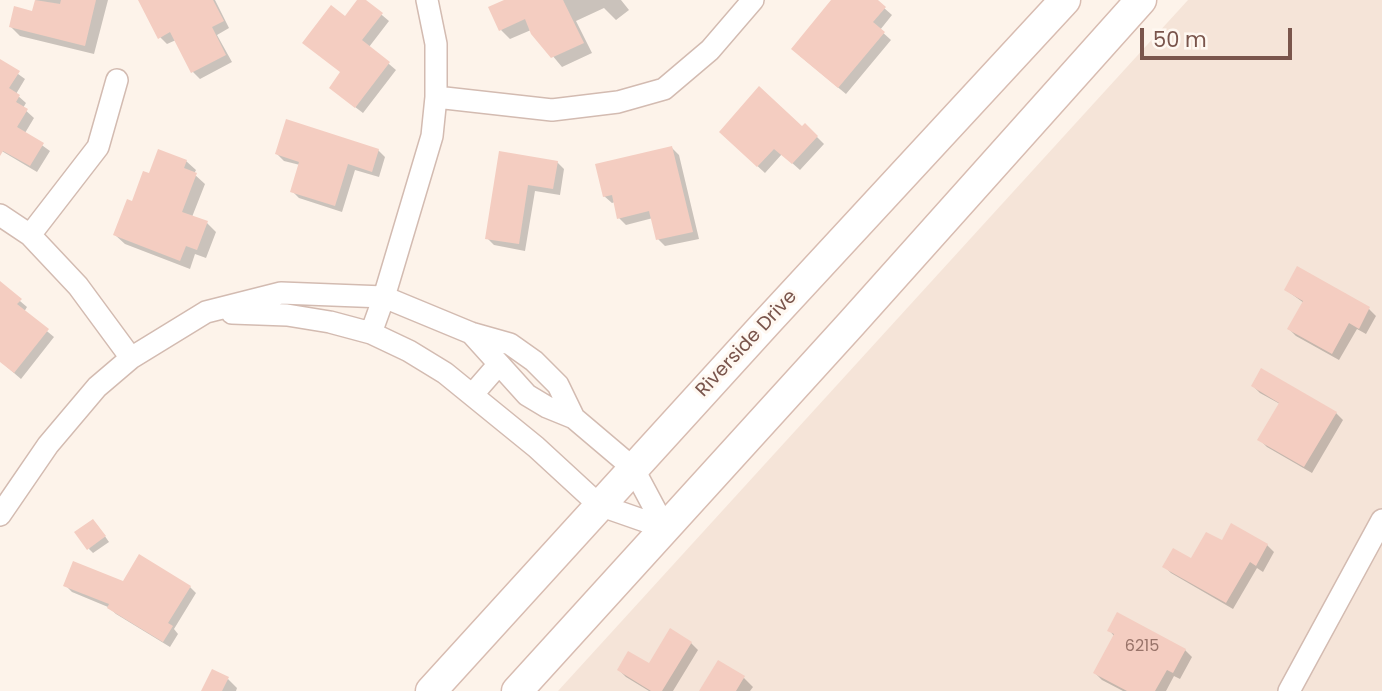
<!DOCTYPE html>
<html>
<head>
<meta charset="utf-8">
<style>
  body { margin:0 }
  #map { position:relative; width:1382px; height:691px; overflow:hidden; background:#fdf3ea; font-family:Poppins,sans-serif }
  canvas { display:block }
  .scale { position:absolute; left:1140px; top:28px; width:152px; height:32px; box-sizing:border-box; border:4px solid #7a554c; border-top:0; padding-left:9px; font-size:21px; line-height:24px; white-space:nowrap; color:#7a554c; -webkit-text-stroke:5px #fff8f1; paint-order:stroke }
</style>
</head>
<body>
<div id="map">
<canvas width="1382" height="691"></canvas>
<div class="scale">50 m</div>
</div>
<script>
const c = document.querySelector('canvas').getContext('2d');
c.lineJoin = 'round';
function fill(path, color) { c.fillStyle = color; c.fill(path, 'evenodd'); }
function stroke(path, color, width, dash) { c.strokeStyle = color; c.lineWidth = width; c.lineCap = dash ? 'butt' : 'round'; c.setLineDash(dash || []); c.stroke(path); }
function write(font, color, halo, rows, align = 'center') {
  c.font = font + ' Poppins,sans-serif'; c.lineWidth = 6; c.setLineDash([]); c.textBaseline = 'middle'; c.strokeStyle = halo; c.fillStyle = color; for (const [text, x, y, turn = 0] of rows) {
    c.save(); c.translate(x, y); c.rotate((+turn || 0) * Math.PI / 180); c.textAlign = isNaN(turn) ? turn : align; if (halo) c.strokeText(text, 0, 0); c.fillText(text, 0, 0); c.restore();
  }
}
fill(new Path2D(`
  M1188,0H1382V691H558Z`), '#f5e4d8');
fill(new Path2D(`
  M36,0H108L94,54L20,36L11,27L33,13Z
  M140,0H215L229,28L217,35L232,62L200,79L193,72L176,40L167,44L160,37Z
  M360,0H364L389,21L369,47L396,70L363,113L338,94Z
  M508,0H621L629,10L616,20L604,8L576,21L592,53L562,67L531,30L510,39L501,30Z
  M832,0H875L892,15L880,30L891,40L846,94L800,56Z
  M0,61L25,79L16,94L26,103L23,108L34,118L25,133L50,151L37,172L0,150Z
  M805,125L824,144L800,170L782,154L765,173L728,139L802,128Z
  M672,148L679,155L699,239L665,246L658,239L653,218L626,225L619,218L615,202L612,203L604,196Z
  M378,150L385,157L379,177L355,170L342,212L299,198L292,191L300,165L284,161L277,154Z
  M501,153L557,162L564,169L560,195L535,191L525,251L494,245L487,238Z
  M186,161L196,170L194,174L205,184L192,217L207,223L216,232L206,258L195,254L190,269L125,244L115,235L150,175Z
  M1298,268L1369,309L1376,316L1366,334L1357,329L1339,360L1296,336L1289,329L1304,303L1286,290Z
  M0,284L27,307L24,312L54,337L21,379L0,361Z
  M1253,386L1336,413L1343,420L1312,473L1267,447L1260,440L1280,404L1260,393Z
  M97,525L109,542L93,553L89,549Z
  M1222,542L1267,545L1274,552L1263,572L1257,568L1233,609L1171,573L1164,566L1192,561Z
  M65,585L190,587L196,593L174,629L178,634L170,647L116,614L108,607L72,592Z
  M1109,630L1185,650L1192,657L1180,679L1174,676L1166,691H1123L1102,680L1095,673L1115,637Z
  M691,643L698,650L673,691H649L626,677L619,670L649,665Z
  M744,678L753,687L750,691H701Z
  M228,679L237,688L236,691H203Z`), '#0003');
fill(new Path2D(`
  M35,0L60,4L61,0H96L85,46L9,27L14,6L32,11Z
  M138,0H213L224,21L212,27L226,55L191,73L170,32L158,39Z
  M357,0H366L383,13L362,40L390,62L355,108L329,88L340,72L302,43L331,5L345,16Z
  M504,0H563L584,43L551,58L531,34L525,19L499,31L488,7Z
  M831,0H878L886,7L873,22L885,32L838,88L791,49Z
  M0,59L20,71L9,88L20,95L16,102L28,109L17,127L44,143L30,166L3,151L0,156Z
  M759,86L802,126L805,123L818,136L792,164L774,149L757,167L719,132Z
  M286,119L379,149L372,172L348,164L335,206L290,192L299,162L275,154Z
  M672,146L693,232L656,240L649,211L617,219L612,195L603,197L595,164Z
  M158,149L187,160L184,168L197,173L182,212L208,221L197,250L186,246L180,261L113,235L127,199L132,201L143,171L149,173Z
  M499,151L558,161L553,189L528,185L519,244L485,239Z
  M1297,266L1370,307L1359,329L1349,323L1332,354L1287,329L1303,301L1284,290Z
  M0,281L22,299L17,304L49,329L14,373L0,362Z
  M1261,368L1337,412L1304,467L1257,440L1279,403L1251,386Z
  M93,519L106,536L87,550L74,532Z
  M1231,523L1268,544L1256,566L1250,562L1226,603L1162,567L1173,548L1191,558L1206,532L1222,540Z
  M139,554L191,586L168,623L173,626L163,642L107,608L109,604L63,586L73,561L123,581Z
  M1117,612L1186,649L1173,673L1167,670L1155,691H1127L1093,673L1114,634L1107,631Z
  M670,628L692,642L662,691H651L617,670L628,651L649,663Z
  M718,660L745,676L736,691H699Z
  M212,669L229,677L222,691H201Z`), '#f4cdc1');
const street = new Path2D(`
  M436,97L552,110L618,102L664,89L710,50L753,0
  M0,215L30,235L78,286L131,358
  M30,235L98,147L117,80
  M232,313L287,315L330,322L371,333L409,351L445,373L504,421L536,447L599,505L665,528
  M371,333L384,297L432,136L436,97V44L427,0
  M471,333L527,395L547,407L574,418L633,468L665,528
  M472,395L499,364
  M0,515L48,445L97,387L131,358L206,312L281,293L384,297L471,333L510,344L534,361L558,385L574,418
  M1289,691L1382,520`);
const secondary = new Path2D(`
  M431,691L768,321L1065,0
  M517,691L851,324L1141,0`);
stroke(street, '#d3bbb1', 24);
stroke(secondary, '#d8bcb1', 33);
stroke(street, '#fff', 21);
stroke(secondary, '#fff', 30);
write('16px', '#987369', null, [
  ["6215",1142,647]
]);
write('19px', '#7a554c', '#fff8f1', [
  ["Riverside Drive",747,344,-47]
]);
</script>
</body>
</html>
